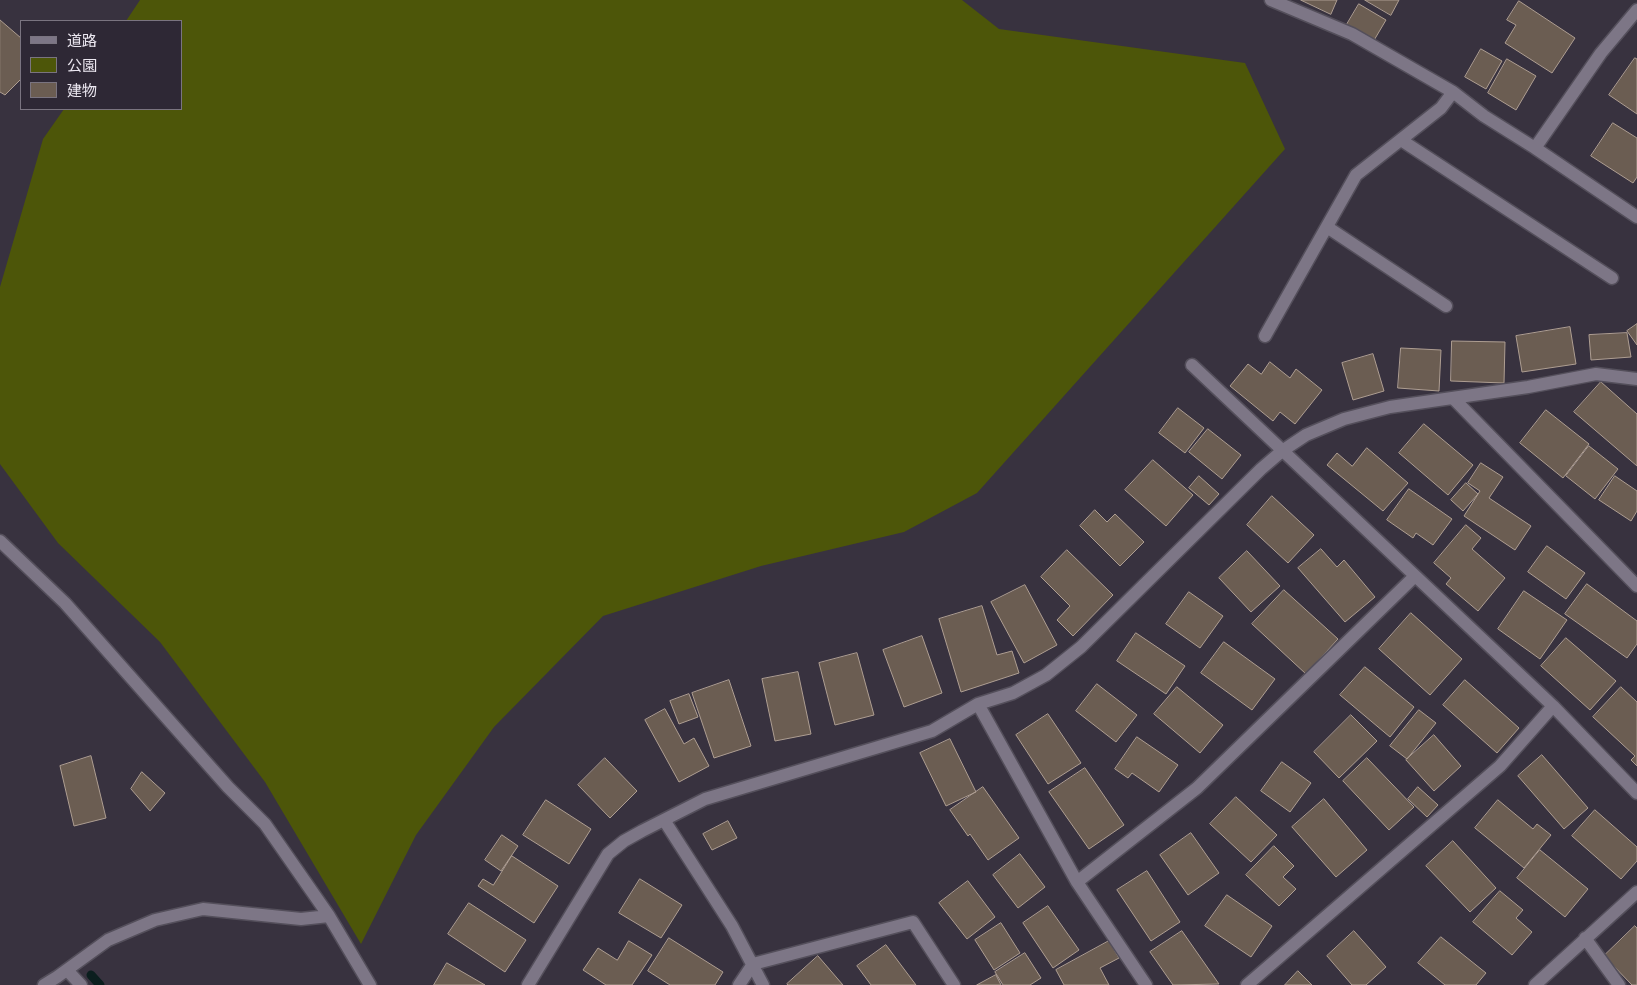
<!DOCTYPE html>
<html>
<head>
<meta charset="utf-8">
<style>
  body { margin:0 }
  #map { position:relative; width:1637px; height:985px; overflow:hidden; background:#38323f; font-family:"Noto Sans","Noto Sans JP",sans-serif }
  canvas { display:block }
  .legend { position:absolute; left:20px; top:20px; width:162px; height:90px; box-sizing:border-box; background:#2e2835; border:1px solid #7a7480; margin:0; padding:6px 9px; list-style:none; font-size:15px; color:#ebe7f0 }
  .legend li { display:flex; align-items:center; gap:10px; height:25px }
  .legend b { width:25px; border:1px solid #7a7480 }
</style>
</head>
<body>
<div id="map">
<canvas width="1637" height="985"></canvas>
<ul class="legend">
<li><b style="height:6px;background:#7d7686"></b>道路</li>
<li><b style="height:14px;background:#4d5609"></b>公園</li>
<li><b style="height:14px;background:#6b5d52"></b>建物</li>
</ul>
</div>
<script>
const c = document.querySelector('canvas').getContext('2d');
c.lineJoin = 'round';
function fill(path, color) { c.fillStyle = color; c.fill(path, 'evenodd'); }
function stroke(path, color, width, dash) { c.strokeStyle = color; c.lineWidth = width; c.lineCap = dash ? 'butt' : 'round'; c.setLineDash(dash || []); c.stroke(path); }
fill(new Path2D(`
  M140,0H962L999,29L1245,63L1285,149L977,493L904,532L761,566L603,616L494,727L416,835L361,944L265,782L160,642L58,543L0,464V287L43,139L64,109H181V21H126Z`), '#4d5609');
stroke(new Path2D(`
  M91,975L100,985`), '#0b1e1e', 9);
const building = new Path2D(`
  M1301,0H1337L1331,14Z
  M1365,0H1399L1391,15Z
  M1519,1L1575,38L1552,73L1505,43L1516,25L1507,20Z
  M1359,4L1386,20L1373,42L1346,26Z
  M0,20L21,38V79L5,95L0,92Z
  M1481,49L1502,61L1486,89L1465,77Z
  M1635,58L1637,59V114L1609,95Z
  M1507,59L1536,76L1516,110L1488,93Z
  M1613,123L1637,138V177L1633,183L1591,156Z
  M1637,324V345L1627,331Z
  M1570,327L1576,364L1522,372L1516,336Z
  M1627,333L1631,357L1591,360L1589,335Z
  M1452,341L1505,342L1504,383L1451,381Z
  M1401,348L1441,350L1439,391L1398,388Z
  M1373,354L1384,391L1353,400L1342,363Z
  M1270,362L1290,378L1296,369L1322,390L1295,424L1280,412L1273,421L1230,386L1248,364L1261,374Z
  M1601,382L1637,414V466L1574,412Z
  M1178,408L1204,428L1185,453L1159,433Z
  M1546,410L1589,444L1563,478L1520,443Z
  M1424,424L1473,465L1448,495L1399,453Z
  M1208,429L1241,455L1222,479L1189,452Z
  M1589,446L1618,469L1595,499L1566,476Z
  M1367,448L1408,483L1383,511L1327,465L1337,453L1352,466Z
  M1153,460L1193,495L1166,526L1125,490Z
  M1481,463L1503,477L1489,498L1531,526L1515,550L1464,516L1480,491L1468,483Z
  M1199,476L1219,494L1209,505L1189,488Z
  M1615,476L1637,491V511L1631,521L1599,500Z
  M1466,483L1478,494L1463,511L1451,500Z
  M1409,489L1452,519L1433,545L1416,533L1413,538L1387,520Z
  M1272,496L1314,535L1288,563L1247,525Z
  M1095,510L1107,522L1115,514L1144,542L1120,566L1080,526Z
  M1466,525L1481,538L1472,549L1505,578L1478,611L1446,584L1451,578L1434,563Z
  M1547,546L1585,573L1566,599L1528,572Z
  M1321,549L1337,567L1344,560L1375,597L1345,622L1298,568Z
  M1067,550L1113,595L1073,636L1057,620L1070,606L1041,577Z
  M1247,551L1280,586L1251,612L1219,578Z
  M1587,584L1637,621V644L1627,658L1565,614Z
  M1025,585L1057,645L1024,663L991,602Z
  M1284,590L1338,639L1306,674L1252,624Z
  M1524,591L1567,620L1540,659L1498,629Z
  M1189,592L1223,616L1200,648L1166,624Z
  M982,606L997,655L1012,651L1019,673L961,692L939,619Z
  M1411,613L1462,659L1430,695L1379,649Z
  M1136,633L1185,666L1166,694L1117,661Z
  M922,636L942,693L904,707L883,650Z
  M1566,638L1616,681L1590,710L1541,666Z
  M1224,642L1275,679L1252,710L1201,673Z
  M857,653L874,715L835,725L819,663Z
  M1365,667L1414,707L1390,737L1340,695Z
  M798,672L811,734L775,741L762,679Z
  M729,680L751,746L714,758L692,693Z
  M1465,680L1519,728L1497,753L1443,705Z
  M1097,684L1137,715L1116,742L1076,711Z
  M1177,687L1223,725L1200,753L1154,714Z
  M1621,687L1637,702V766L1631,760L1635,756L1593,717Z
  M689,694L698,717L679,724L670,701Z
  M665,709L684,744L694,738L709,766L679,782L645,720Z
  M1419,710L1436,723L1407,759L1390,746Z
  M1048,714L1081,763L1048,784L1016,735Z
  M1351,715L1377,741L1339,778L1314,752Z
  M1434,735L1461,766L1434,791L1406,760Z
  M1137,737L1178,765L1159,792L1132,773L1128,778L1115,769Z
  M950,739L976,792L946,806L920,753Z
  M1542,755L1588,808L1564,829L1518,776Z
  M91,756L106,818L74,826L60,766Z
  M605,758L637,791L610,818L578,785Z
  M1367,758L1414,807L1389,830L1343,781Z
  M1282,762L1311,783L1290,812L1261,791Z
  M1085,768L1124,825L1089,849L1049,792Z
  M142,772L165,793L150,811L131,789Z
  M983,787L1019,838L988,860L970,834L968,836L950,810Z
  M1418,787L1438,805L1427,817L1408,799Z
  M1236,797L1277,835L1251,862L1210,824Z
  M1324,799L1367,850L1336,877L1292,827Z
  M546,800L591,829L569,864L523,835Z
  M1498,800L1533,829L1537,824L1551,835L1524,868L1475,828Z
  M1595,810L1637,847V861L1621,879L1572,836Z
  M728,821L737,838L712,850L703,834Z
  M1191,833L1219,873L1188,895L1160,855Z
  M502,835L518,846L501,871L485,860Z
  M1453,841L1496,888L1470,912L1426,866Z
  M1274,846L1294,866L1283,877L1296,889L1279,906L1246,875Z
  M1540,850L1588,889L1565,917L1517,878Z
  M1020,854L1045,887L1018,908L993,875Z
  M512,856L558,886L534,923L478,886L483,879L493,885Z
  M1147,871L1180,922L1151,941L1117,890Z
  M640,879L682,905L661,938L619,913Z
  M968,881L995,917L967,939L939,903Z
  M1500,891L1523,910L1516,918L1532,932L1512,955L1473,922Z
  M1227,895L1272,926L1251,957L1205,926Z
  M469,903L526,940L505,972L448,934Z
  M1048,906L1079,950L1053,968L1023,923Z
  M1001,923L1020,953L994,970L975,940Z
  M1635,926L1637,928V985H1632L1604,956Z
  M1182,931L1219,984L1173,985L1150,952Z
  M1354,931L1386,967L1366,985H1352L1327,956Z
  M1441,937L1486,973L1476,985H1445L1418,963Z
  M669,938L723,972L715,985H670L648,971Z
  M629,941L652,955L632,985H606L583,970L598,948L617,960Z
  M1109,941L1119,958L1100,968L1109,985H1064L1056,970Z
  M886,945L916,985H871L857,966Z
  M1025,953L1041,978L1030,985H1003L995,972Z
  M818,956L843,985H788L787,984Z
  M447,963L485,985H434Z
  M1298,971L1312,985H1285Z
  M996,975L1001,985H977Z`);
fill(building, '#6b5d52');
stroke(building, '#ae9e92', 1);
const minor = new Path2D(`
  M1271,0L1352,34L1453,92L1484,116L1535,148L1637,217
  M1401,140L1612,278
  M1535,148L1601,53L1637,10
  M1327,227L1446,306
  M1265,336L1356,175L1441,108L1453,92
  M1192,365L1553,706L1637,793
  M1453,398L1637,586
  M0,541L65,603L228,787L265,824L329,916L370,985
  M978,704L1077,882L1146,985
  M664,820L732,926L763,985
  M1077,882L1197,788L1415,576
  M1585,938L1619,985
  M67,970L81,985
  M44,985L57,977L108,940L155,920L203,909L301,919L329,916
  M528,985L608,854L624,841L642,831L705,799L932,731L978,704L1013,693L1046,675L1081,647L1261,469L1282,451L1306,435L1344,419L1390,407L1528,387L1596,374L1637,379
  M739,985L753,964L913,922L954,985
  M1247,985L1500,766L1553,706
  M1535,985L1637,892`);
stroke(minor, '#544f5b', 15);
stroke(minor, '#7d7686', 12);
</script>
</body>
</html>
